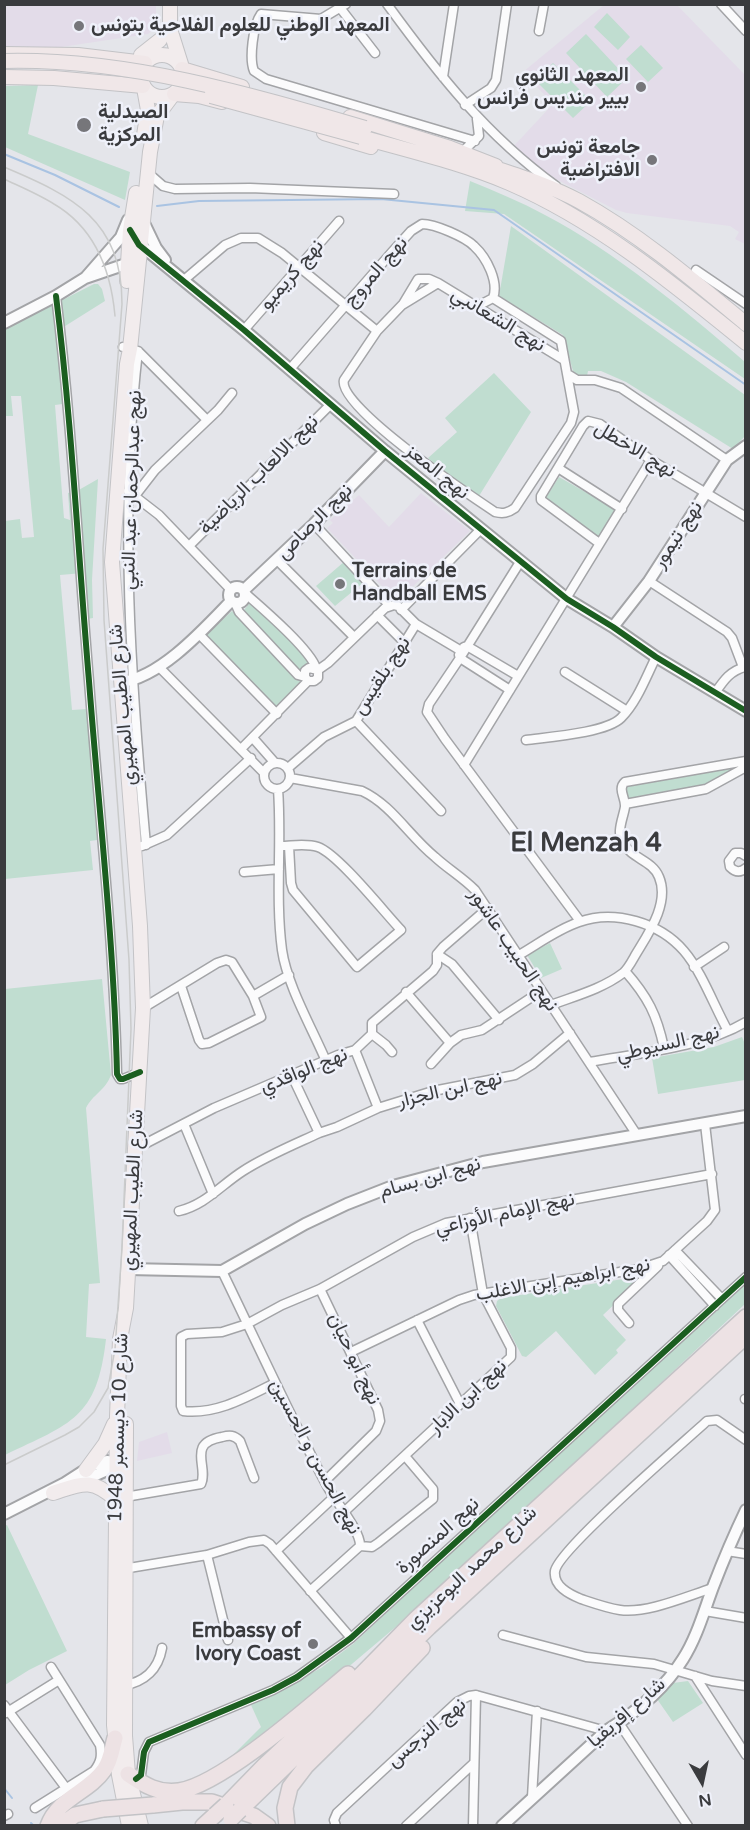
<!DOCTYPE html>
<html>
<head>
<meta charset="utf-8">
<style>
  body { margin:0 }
  #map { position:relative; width:750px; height:1830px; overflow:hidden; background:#e4e5ea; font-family:"Varela Round",sans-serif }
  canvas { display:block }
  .frame { position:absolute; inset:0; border:6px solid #3a3b3e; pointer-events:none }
  .north { position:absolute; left:672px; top:1752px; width:60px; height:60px; -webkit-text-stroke:4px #eff1fa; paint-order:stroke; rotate:171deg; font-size:16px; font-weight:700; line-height:24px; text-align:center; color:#3a3b3e }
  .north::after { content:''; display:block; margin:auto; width:21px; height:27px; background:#3a3b3e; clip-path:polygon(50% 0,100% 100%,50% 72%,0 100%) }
</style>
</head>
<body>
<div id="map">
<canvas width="750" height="1830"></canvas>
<div class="frame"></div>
<div class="north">N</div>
</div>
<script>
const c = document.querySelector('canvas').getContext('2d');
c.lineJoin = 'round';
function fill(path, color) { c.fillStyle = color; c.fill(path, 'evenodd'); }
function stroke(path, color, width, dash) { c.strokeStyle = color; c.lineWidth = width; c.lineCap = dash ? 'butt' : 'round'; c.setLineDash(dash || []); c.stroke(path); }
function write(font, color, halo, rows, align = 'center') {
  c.font = font + ' "Varela Round",Vazirmatn,sans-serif'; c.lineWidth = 5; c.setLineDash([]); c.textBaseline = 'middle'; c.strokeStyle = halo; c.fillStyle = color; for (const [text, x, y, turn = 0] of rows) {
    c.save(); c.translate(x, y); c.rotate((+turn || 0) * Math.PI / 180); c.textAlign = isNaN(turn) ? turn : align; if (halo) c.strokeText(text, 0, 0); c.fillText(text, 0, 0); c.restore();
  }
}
fill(new Path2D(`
  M4,5H156V13L154,29L148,34L48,49L5,51Z
  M604,5H677L745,75V244L735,239L739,232L730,226L627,213L616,210L546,174L511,149L553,104L523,72Z
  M421,493L470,531L397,602L327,528L333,523L330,520L359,495L389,527Z
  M167,1432L172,1453L137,1461L139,1442Z`), '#e3dce9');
fill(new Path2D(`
  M607,13L630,37L618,50L594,27Z
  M586,34L627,78L607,97L566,53Z
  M641,45L663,68L648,82L626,59Z
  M553,63L591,101L573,118L535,80Z
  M38,85L28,134L130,172L125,200L5,147V86Z
  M470,181C495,191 521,202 545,215C614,251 686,311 745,362V379L504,214L465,211Z
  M511,226L745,395V436L733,449L626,382L601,371H588L587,376H577L573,371L563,335L499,296Z
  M94,284H98L102,289L105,301L62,328L70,403L55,405L64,518L70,520L68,493L77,491L98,479L92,580L93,618L87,619L83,573L60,575L72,710L87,709L97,840L90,841L93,870L5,879V521L20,519L22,538L34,537L21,396H11L13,416H5V329Z
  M494,373L531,412L479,496L454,481L428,458L457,432L445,418Z
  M559,477L617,510L599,539L545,499Z
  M345,561L364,582L335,606L316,586Z
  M252,600L313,665L302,675L239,611L244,610Z
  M232,611L301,682L275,707L206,635Z
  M745,764L706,788L633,801L626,798L624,789L627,786Z
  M550,943L562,969L541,978L527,955Z
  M102,979L111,1075C105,1091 93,1094 86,1108L100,1283L89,1284L86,1337L106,1339C97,1419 71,1423 5,1455V989Z
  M742,1037L745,1044V1080L658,1094L652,1058L714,1047Z
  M636,1277L640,1280L603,1315L626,1340L616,1350L618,1353L595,1375L556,1331L526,1357L522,1356L496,1306L497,1301L501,1298Z
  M745,1285V1304L443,1587L301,1707L224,1764L261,1727L251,1705L321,1668L353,1644L533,1476Z
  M7,1525L67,1651L29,1670L5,1685L4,1526Z
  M688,1681L703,1703L673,1722L657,1699L673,1683Z`), '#c0ddd0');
stroke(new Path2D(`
  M4,154L55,175L119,207
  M157,206L199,201L381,199L494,210L746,385
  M4,1788L12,1798
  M31,1823L34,1826`), '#a9c3e2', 2);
const minor = new Path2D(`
  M346,4L321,19L261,14C253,25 249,59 254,71L266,79L475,141
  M387,4C438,74 486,135 556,186
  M721,4L746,31
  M341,9L375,53
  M539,31L544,4
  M443,77L454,4
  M465,105L491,88L496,80L507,4
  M461,153L479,136L477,119
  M147,172L163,186L175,189L250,188L394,194
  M696,270L746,304
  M184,280L225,245L241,238H258L282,253L377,331
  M56,296C72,424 78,552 89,681C99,812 114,943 117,1074L120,1079H123L140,1072
  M493,298L561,341L574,412L571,423L515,508C508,513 503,514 495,512C471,496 336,406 344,380L377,331L402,305L438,283L564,360
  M403,304L418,279H429L438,283
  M244,330L339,221
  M123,347L138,351L207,420
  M138,351C119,515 131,680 146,845
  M290,369L392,252L411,231L422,224C435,224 465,237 474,246C487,258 499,282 493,298L476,307
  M569,375L577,380H595L621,388L727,460
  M558,468L622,509
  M128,491L159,515L231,590
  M134,497L155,470L218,410L232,393
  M314,524L390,606
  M599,543L541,500V496L583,426L588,421L600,424L651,460L746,517
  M189,546L330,405
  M277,560L354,637
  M520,562L460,658L429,704L427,712L445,739L580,921
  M649,581L727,632L732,638L743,667
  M246,594C262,608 310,649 316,668
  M235,603L239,612L298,675L305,677L308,681H314L318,678V670L309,668L305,671V677
  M401,610L481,529
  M377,615L404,642
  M199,634L277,714
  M464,647L467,646L518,676
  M459,655L460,658L510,690
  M159,667L264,773
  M318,670L328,663L385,608L394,605L398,606L416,624L458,649
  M565,672L627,711
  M715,693C724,680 730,671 745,667
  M356,721L441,811
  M253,738L275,763
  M526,740C548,737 606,733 621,718C637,702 646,677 656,657
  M241,749L308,681
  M264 776a13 13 0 1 1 26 0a13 13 0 1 1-26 0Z
  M464,765L651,460
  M288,768L324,737L356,721L416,624
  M290,778L362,791C392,805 409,836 435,857C448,869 462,877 475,890L637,1135
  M278,789C282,842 275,897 282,950C287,985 312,1028 326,1061
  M625,804L706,789L746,767
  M142,846L167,835L251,758
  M280,846C292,846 306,843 318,847C338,854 384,912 401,930L357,967L293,890L291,883L289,846
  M746,856L741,853H735L729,861L730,867C735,872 740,873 746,868
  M244,872L279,869
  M437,954L452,964L499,1020
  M519,955C538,944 558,929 579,922C615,909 660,923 684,951C702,972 714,1006 728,1031
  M694,967L724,947
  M625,971C648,997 657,1015 664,1048
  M406,992L450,1043
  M253,996L289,975
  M551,1005C575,996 602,989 623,973C628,969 632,961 636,954C648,934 670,903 659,877C652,860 632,859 623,843C616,832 623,819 625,807C626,798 617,789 625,782L746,761
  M143,1008L217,963L226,960L232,962L253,996L261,1017L209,1043L202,1044L199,1040L181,986
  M372,1034L386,1045L392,1052
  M355,1050L378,1108L433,1091L515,1075L533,1064L570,1033
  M589,1062C639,1053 702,1048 746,1022
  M431,1064L450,1043L461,1035L482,1030L541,991
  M184,1124L213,1194
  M319,1133L337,1127L378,1108
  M135,1149L214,1108L338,1055L355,1050L372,1034V1023L433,971L437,965V954L443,947L488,908
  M179,1211C205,1205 221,1185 243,1171C266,1156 293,1145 319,1133L292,1076
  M675,1250L722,1299
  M669,1255L715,1306
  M222,1271C257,1343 290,1416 327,1486C335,1501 361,1531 360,1546L372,1547L378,1543L433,1499V1489L405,1456
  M320,1289L378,1410L380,1421L376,1431L325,1481
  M417,1320L460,1404
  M629,1323L618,1310V1304L658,1266
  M351,1352L459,1300L474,1295L639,1269L663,1261L707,1221L715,1210L705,1124
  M275,1383C247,1397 216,1415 183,1411L181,1406V1337L187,1334L222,1332L247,1324L282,1305L320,1289L413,1237L446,1223L712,1174
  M745,1399H746
  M125,1497L201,1484C209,1467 186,1443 222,1437C230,1435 234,1435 240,1441L254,1478
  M344,1512L511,1357V1348L483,1294L470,1218
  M276,1551L334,1497
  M727,1551L746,1554
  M207,1555L228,1640
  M123,1569L207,1555L249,1542L264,1540L270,1544L351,1638
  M713,1588C687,1596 647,1614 620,1610C607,1608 593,1603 581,1599C569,1594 553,1586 555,1571C558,1550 683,1443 707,1421L717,1420L746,1440
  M310,1591L360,1546
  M705,1611L746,1618
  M503,1635L586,1657L654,1664L712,1681L746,1686
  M695,1676L746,1755
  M122,1686C144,1682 158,1671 162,1648
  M4,1705L66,1788
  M6,1713L59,1680
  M619,1723L688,1826
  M136,1779L141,1775L144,1752L149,1742L273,1690L297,1677L351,1638L746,1277
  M532,1797L537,1711
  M35,1808L94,1771C101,1762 102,1756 100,1745L51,1667
  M4,1816L8,1814
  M336,1826L334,1820L337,1813L457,1702L469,1696L476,1695L606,1731
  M406,1826L474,1763
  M473,1826L476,1695`);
const tertiary = new Path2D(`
  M143,221L156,248L165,260
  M138,243L244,330L385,451L567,599L613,627L656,657L746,711
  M86,277L121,237L128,220
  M4,323L56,296L85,278L132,262
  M229 595a8 8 0 1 1 16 0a8 8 0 1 1-16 0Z
  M244,590L314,524L385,451
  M613,627L649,581L727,460L746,446
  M121,682C160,678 204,629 231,601
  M128,1269L222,1271L305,1224L347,1204L393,1186L483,1162L746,1116
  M78,1483L116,1466
  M4,1514L65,1483L93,1465L107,1461L112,1462L116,1466
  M502,1826L606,1731C635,1713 665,1688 683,1659C697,1637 704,1611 713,1587C723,1561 734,1535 746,1510`);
const primary = new Path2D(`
  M170,4V29L181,64
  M141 76a21 21 0 1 1 42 0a21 21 0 1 1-42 0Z
  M141,55L160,40
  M144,88L148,110L144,135
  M127,281L130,230L136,193
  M126,1424L125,1736L128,1774L141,1826
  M86,1470L105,1444L114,1424
  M53,1493C81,1484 91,1477 115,1499
  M129,1826L119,1775L114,1725L117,1416L120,1339L126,1308L143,1008L140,926L112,562L127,364L130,349L150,152L157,116L172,96`);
const trunk = new Path2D(`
  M4,54L78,55L145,63
  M182,69L242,87
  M4,77L54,78L143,86
  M174,94L199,96L222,102
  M350,117L450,148L496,166
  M324,133L371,147
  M361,137C410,151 462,163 509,183C597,221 672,283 746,343
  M489,166C519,176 551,186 579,201C639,234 693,280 746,324`);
const motorway = new Path2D(`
  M128,1774C144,1785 159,1794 179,1791C223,1784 312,1704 348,1674
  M153,1805L182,1802H212L254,1816L268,1826
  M226,1805L264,1766L355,1681L416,1619L746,1317
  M240,1810L429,1627L746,1336
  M48,1826C58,1798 89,1792 104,1770C111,1761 112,1748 115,1738
  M60,1826L75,1815L103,1809
  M203,1826L215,1815
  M287,1826L285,1808L290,1787L306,1766L364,1709L422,1648`);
stroke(minor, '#a3a4a7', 11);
stroke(tertiary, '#a3a4a7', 14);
stroke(primary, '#c3c3c6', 16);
stroke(trunk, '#c3c3c6', 16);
stroke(motorway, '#c3c3c6', 18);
stroke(minor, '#fbfbfc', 8);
stroke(tertiary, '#fbfbfc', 10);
stroke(primary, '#f2eced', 14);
stroke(trunk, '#f0e7e8', 14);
stroke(motorway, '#ede2e4', 15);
stroke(new Path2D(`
  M4,167C73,196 122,220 122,304L103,549L104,620L129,960L131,1029L122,1248L115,1349L108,1388L94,1412L79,1427L65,1435L4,1465
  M4,179C21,187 38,194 54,204C95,228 111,271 115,316`), '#cacbcb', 1.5);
const trunkBridge = new Path2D(`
  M4,61C126,58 249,94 365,128
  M211,96L361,137`);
const motorwayBridge = new Path2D(`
  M103,1809L153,1805
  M215,1815L226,1805
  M231,1819L240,1810`);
stroke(trunkBridge, '#c3c3c6', 16, []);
stroke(motorwayBridge, '#c3c3c6', 18, []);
stroke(trunkBridge, '#f0e7e8', 14);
stroke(motorwayBridge, '#ede2e4', 15);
stroke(new Path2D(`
  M130,230L139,245L244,330L385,451L567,599L613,627L656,657L746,711
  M56,296C72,424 78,552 89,681C99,812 114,943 117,1074L120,1079H123L140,1072
  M136,1779L141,1775L144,1752L149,1742L273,1690L297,1677L351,1638L746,1277`), '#1b5e20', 6);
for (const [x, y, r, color] of [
  [79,26,6,"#76767a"],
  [641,87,6,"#76767a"],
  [84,125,8,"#76767a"],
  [652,160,6,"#76767a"],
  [340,584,6,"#76767a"],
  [313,1644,6,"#76767a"]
]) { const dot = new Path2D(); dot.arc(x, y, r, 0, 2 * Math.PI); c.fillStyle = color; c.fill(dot); stroke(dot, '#eff1fa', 2); }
write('bold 20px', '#3a3b3e', '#eff1fa', [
  ["المعهد الوطني للعلوم الفلاحية بتونس",91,26],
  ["المعهد الثانوي",629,76,"right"],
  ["بيير منديس فرانس",629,99,"right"],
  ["الصيدلية",98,113],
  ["المركزية",98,136],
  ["جامعة تونس",640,148,"right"],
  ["الافتراضية",640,171,"right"],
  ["Terrains de",352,572],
  ["Handball EMS",352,595],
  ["Embassy of",301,1632,"right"],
  ["Ivory Coast",301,1655,"right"]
], 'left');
write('20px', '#3a3b3e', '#eff1fa', [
  ["نهج المروج",376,272,-49],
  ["نهج كريميو",292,275,-49],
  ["نهج الشعانبي",498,320,31],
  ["نهج الاخطل",635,450,31],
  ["نهج المعز",437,472,39],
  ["نهج الالعاب الرياضية",259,475,-45],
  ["نهج عبدالرحمان عبد النبي",132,490,-88],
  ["نهج الرصاص",315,522,-45],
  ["نهج تيمور",678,535,-57],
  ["نهج بلقيس",382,676,-57],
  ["شارع الطيب المهيري",123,705,-95],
  ["نهج الحبيب عاشور",513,950,56],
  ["نهج السيوطي",668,1044,-13],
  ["نهج الواقدي",304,1071,-22],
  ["نهج ابن الجزار",450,1090,-13],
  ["نهج ابن بسام",430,1178,-16],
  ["شارع الطيب المهيري",133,1190,-87],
  ["نهج الإمام الأوزاعي",505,1214,-12],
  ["نهج ابراهيم إبن الاغلب",563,1280,-10],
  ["نهج أبو حيان",354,1359,65],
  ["نهج ابن الابار",468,1397,-43],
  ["شارع 10 ديسمبر 1948",119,1428,-88],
  ["نهج الحسن و الحسين",315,1457,62],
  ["نهج المنصورة",438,1536,-42],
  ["شارع محمد البوعزيزي",472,1568,-43],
  ["شارع إفريقيا",627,1713,-41],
  ["نهج النرجس",427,1733,-40]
]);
write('bold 26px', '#3a3b3e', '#eff1fa', [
  ["El Menzah 4",586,844]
]);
</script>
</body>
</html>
